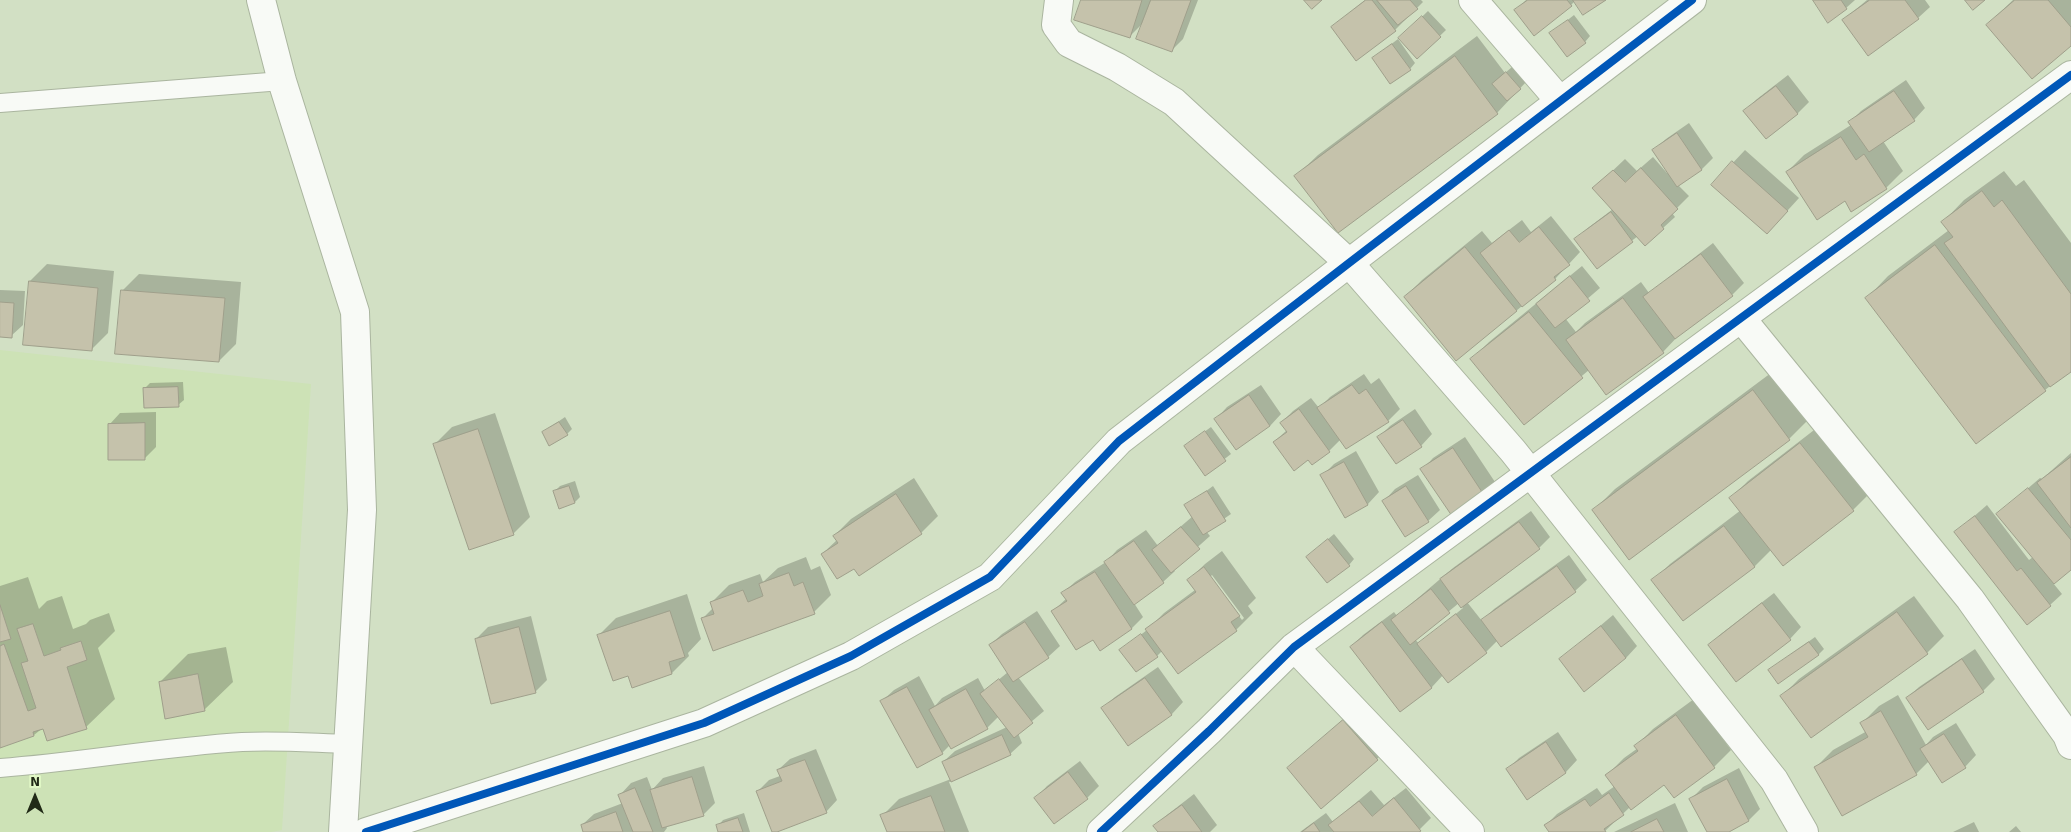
<!DOCTYPE html>
<html>
<head>
<meta charset="utf-8">
<style>
  body { margin:0 }
  #map { position:relative; width:2071px; height:832px; overflow:hidden; background:#d2e0c4; font-family:Signika,sans-serif }
  canvas { display:block }
  .north { position:absolute; left:10px; top:772px; width:50px; height:50px; -webkit-text-stroke:4px #e1f8c6; paint-order:stroke; rotate:0deg; font-size:14px; font-weight:700; line-height:20px; text-align:center; color:#212a17 }
  .north::after { content:''; display:block; margin:auto; width:18px; height:22px; background:#212a17; clip-path:polygon(50% 0,100% 100%,50% 72%,0 100%) }
</style>
</head>
<body>
<div id="map">
<canvas width="2071" height="832"></canvas>
<div class="north">N</div>
</div>
<script>
const c = document.querySelector('canvas').getContext('2d');
c.lineJoin = 'round';
function fill(path, color) { c.fillStyle = color; c.fill(path, 'evenodd'); }
function stroke(path, color, width, dash) { c.strokeStyle = color; c.lineWidth = width; c.lineCap = dash ? 'butt' : 'round'; c.setLineDash(dash || []); c.stroke(path); }
fill(new Path2D(`
  M0,350L311,384L282,830L271,832H0Z`), '#cde2b6');
fill(new Path2D(`
  M1082,0H1198L1183,39L1172,50L1144,22L1129,37Z
  M1365,0H1421L1423,2L1395,30L1332,27Z
  M1526,0H1603L1575,1L1571,5L1516,10Z
  M1814,0H1855L1846,8Z
  M1867,0H1925L1930,7L1918,18L1843,20Z
  M2013,0H2071V44L1987,25Z
  M1428,11L1446,30L1418,57L1400,38Z
  M1574,15L1590,36L1585,42L1551,33Z
  M1477,36L1505,73L1512,67L1526,82L1497,113L1338,232L1296,176L1318,155Z
  M1398,39L1415,63L1410,69L1373,58Z
  M1788,75L1809,102L1797,114L1745,111L1757,99Z
  M1906,80L1925,108L1914,120L1883,141L1903,171L1886,188L1845,200L1787,172L1804,155L1851,125L1849,123L1861,111Z
  M1689,123L1713,158L1702,169L1678,185L1689,196L1672,213L1675,217L1663,228L1638,236L1597,267L1576,239L1588,228L1613,209L1606,177L1625,159L1637,171L1653,157L1667,173L1668,172L1654,150L1666,139Z
  M1745,150L1799,198L1778,221L1713,184Z
  M2004,171L2016,186L2024,180L2071,243V370L2045,390L1867,298L1888,276L1949,230L1943,222L1964,200Z
  M1551,216L1580,252L1555,279L1516,311L1405,297L1422,280L1482,231L1492,243L1522,220L1531,232Z
  M1713,243L1744,283L1732,295L1680,334L1663,352L1589,370L1524,424L1472,359L1489,342L1582,266L1600,288L1565,318L1576,332L1585,323L1641,282L1649,293Z
  M47,264L114,271L108,333L91,350L30,281Z
  M139,274L241,282L236,344L219,361L122,291Z
  M0,290L25,291L23,325L11,336H0Z
  M1775,370L1811,417L1789,439L1629,558L1594,510L1615,489Z
  M1364,374L1371,384L1379,378L1400,409L1388,421L1346,447L1341,439L1329,451L1312,463L1309,458L1274,442L1287,430L1281,423L1293,411L1311,398L1319,408L1330,397Z
  M183,382L184,400L178,405L144,389L150,383Z
  M1261,385L1281,414L1270,426L1216,419L1227,407Z
  M1415,409L1432,434L1421,446L1379,437L1390,426Z
  M156,412V447L145,458L109,425L120,413Z
  M495,413L530,517L513,534L435,444L452,427Z
  M565,417L572,429L567,434L543,432Z
  M1211,427L1231,454L1205,474L1185,446Z
  M1818,427L1870,493L1853,510L1772,549L1755,566L1683,620L1653,581L1670,564L1741,510L1731,498L1748,481Z
  M1465,437L1495,482L1484,494L1422,470L1433,458Z
  M1356,451L1379,492L1368,504L1346,516L1322,476L1334,464Z
  M2071,453V568L2053,583L2062,594L2050,605L1956,532L1987,505L2029,560L2033,557L1998,514L2040,478L2042,479Z
  M1418,475L1440,510L1428,521L1384,501L1395,489Z
  M914,478L938,516L921,533L859,574L854,567L822,554L837,540L834,536L851,519Z
  M575,481L580,497L575,502L555,491L560,486Z
  M1213,486L1231,514L1206,531L1210,536L1173,569L1175,571L1163,582L1134,603L1143,617L1132,628L1100,649L1093,638L1053,611L1067,598L1063,593L1075,582L1106,562L1117,550L1146,530L1158,546L1193,516L1186,506Z
  M1531,511L1550,537L1539,548L1467,602L1482,621L1494,609L1569,555L1587,580L1575,591L1498,640L1486,652L1443,675L1432,687L1401,711L1351,647L1363,635L1394,612L1397,616L1453,568ZM1459,603L1463,608L1419,644L1415,639Z
  M1334,534L1354,559L1349,565L1307,557Z
  M1222,551L1256,598L1248,606L1253,613L1236,630L1163,650L1157,656L1121,650L1147,630L1164,613L1195,590L1188,581L1205,564ZM1212,575L1244,618L1242,620L1210,577Z
  M806,557L811,570L820,566L831,595L814,612L702,619L713,608L712,602L729,585L760,574L763,582L778,568Z
  M28,577L39,609L47,601L62,596L73,629L86,624L90,620L109,613L115,631L98,648L115,699L86,727H44L34,735L0,746V586Z
  M1774,593L1801,627L1790,639L1710,645L1721,634Z
  M687,594L701,639L688,653L689,656L672,673L629,675L599,635L616,618Z
  M1914,596L1944,636L1927,653L1782,696L1799,679Z
  M1037,611L1060,646L1048,657L1018,677L1044,711L1018,733L1022,743L1010,754L949,782L969,832H888L882,816L899,799L951,779L943,762L955,751L1007,727L999,716L987,728L951,748L950,745L942,753L917,766L882,701L894,690L919,676L935,706L942,698L978,678L985,691L1008,672L990,645L1002,634Z
  M1613,615L1637,646L1626,658L1560,660Z
  M531,616L547,680L535,692L476,639L488,627Z
  M1815,637L1824,649L1818,655L1776,665Z
  M226,647L233,682L204,710L160,682L188,654Z
  M1975,649L1995,679L1983,691L1928,728L1907,698L1919,687Z
  M1158,667L1183,702L1172,714L1128,744L1103,708L1115,697Z
  M1898,695L1926,745L1933,737L1956,723L1976,755L1965,767L1929,761L1916,774L1816,767L1833,750L1867,731L1862,723L1879,706Z
  M1694,699L1731,750L1714,767L1665,783L1630,807L1604,832H1550L1546,825L1557,814L1597,788L1602,795L1615,786L1607,775L1624,758L1638,748L1636,746L1653,729Z
  M1361,704L1394,742L1377,759L1288,768Z
  M1558,732L1577,760L1566,772L1527,798L1508,769L1519,758Z
  M816,749L837,800L826,812L773,832L757,792L769,780L780,776L778,770L790,759Z
  M1080,761L1099,786L1087,798L1055,822L1036,798L1047,786Z
  M704,766L715,803L703,815L666,826L667,828L664,832H584L582,825L594,814L623,803L620,795L631,783L647,777L652,790L663,778Z
  M1739,768L1760,809L1749,820L1726,832H1708L1691,799L1703,787Z
  M1406,788L1431,818L1417,832H1300L1326,813L1333,822L1371,790L1384,805Z
  M1194,794L1217,825L1210,832H1159L1155,826L1167,815Z
  M1675,803L1688,832H1614Z
  M744,813L750,832H720L718,826L723,820Z
  M1974,822L1979,832H1953Z
  M2016,826L2021,832H2009Z`), '#0003');
const building = new Path2D(`
  M1081,0H1142L1130,38L1074,20Z
  M1151,0H1191L1172,52L1136,39Z
  M1304,0H1322L1312,9Z
  M1366,0H1372L1396,31L1356,61L1331,27Z
  M1377,0H1410L1418,9L1398,25Z
  M1528,0H1567L1572,6L1534,36L1514,10Z
  M1573,0H1606L1583,15Z
  M1813,0H1841L1847,9L1828,23Z
  M1870,0H1905L1919,19L1868,56L1842,20Z
  M1965,0H1985L1973,10Z
  M2015,0H2048L2071,27V46L2032,79L1986,25Z
  M1422,16L1441,37L1417,59L1398,38Z
  M1568,20L1586,43L1567,57L1549,33Z
  M1392,44L1411,70L1390,84L1372,58Z
  M1455,56L1498,114L1338,233L1294,176Z
  M1506,72L1521,89L1507,101L1492,84Z
  M1776,86L1798,114L1766,139L1743,111Z
  M1894,91L1915,121L1869,152L1848,122Z
  M1677,133L1702,170L1677,187L1652,150Z
  M1841,137L1856,160L1864,154L1887,189L1851,212L1845,201L1817,220L1786,172Z
  M1732,161L1788,211L1767,234L1711,185Z
  M1641,168L1678,209L1661,225L1664,229L1645,246L1592,188L1613,170L1625,182Z
  M1982,191L1994,207L2002,200L2071,294V372L2050,387L1944,243L1953,237L1941,222Z
  M1611,212L1633,242L1597,269L1574,239Z
  M1539,227L1570,265L1554,277L1556,280L1522,307L1480,253L1509,230L1519,242Z
  M1935,245L2046,391L1976,444L1865,298Z
  M1465,247L1517,311L1456,361L1404,297Z
  M1701,254L1733,296L1675,339L1643,297Z
  M1570,276L1590,301L1555,328L1536,304Z
  M29,281L98,288L92,351L23,345Z
  M121,290L225,298L219,362L115,354Z
  M1623,298L1664,353L1606,395L1566,340Z
  M0,302L14,303L12,338L0,337Z
  M1529,312L1583,378L1524,425L1470,359Z
  M1352,385L1359,394L1366,389L1389,422L1346,449L1317,408Z
  M178,387L179,407L144,408L143,388Z
  M1753,390L1790,440L1629,560L1592,510Z
  M1249,395L1270,426L1236,450L1214,419Z
  M1299,409L1330,452L1312,465L1308,460L1294,471L1273,442L1287,432L1280,423Z
  M1403,420L1422,447L1396,464L1377,437Z
  M559,422L568,435L549,446L542,432Z
  M145,423V460H108V424Z
  M478,429L514,535L469,550L433,444Z
  M1205,431L1226,461L1205,476L1184,446Z
  M1800,443L1854,511L1783,566L1729,498Z
  M1453,448L1484,495L1452,516L1420,469Z
  M2071,457V528L2037,483Z
  M1344,462L1368,505L1345,518L1320,475Z
  M569,486L575,503L559,509L553,491Z
  M1406,486L1429,522L1405,537L1382,501Z
  M2028,488L2071,540V570L2054,584L1996,514Z
  M1207,491L1226,521L1203,535L1184,505Z
  M896,494L922,534L859,576L854,569L837,579L821,554L838,543L833,536Z
  M1975,516L2017,571L2021,568L2051,606L2027,625L1954,532Z
  M1519,522L1540,549L1461,608L1440,579Z
  M1724,526L1755,567L1683,621L1651,580Z
  M1181,527L1200,549L1171,573L1152,550Z
  M1328,539L1350,566L1327,583L1306,557Z
  M1134,541L1164,583L1134,605L1104,562Z
  M1557,566L1576,592L1501,647L1481,620Z
  M1204,567L1240,616L1231,622L1237,631L1178,674L1145,629L1196,592L1187,580Z
  M1095,572L1132,629L1100,651L1093,640L1076,650L1051,611L1067,601L1061,593Z
  M789,573L794,586L803,582L815,614L713,651L701,618L714,614L710,602L743,590L748,602L763,596L759,584Z
  M1431,589L1450,613L1410,645L1391,620Z
  M1762,603L1791,640L1736,682L1708,645Z
  M0,605L11,639L0,642Z
  M670,611L685,657L669,662L672,674L632,688L628,676L613,681L597,635Z
  M1897,612L1928,654L1811,738L1780,696Z
  M1456,614L1487,653L1448,683L1417,644Z
  M1025,622L1049,658L1013,682L989,645Z
  M1382,622L1432,688L1400,712L1350,647Z
  M33,624L44,656L61,650L60,648L81,641L87,660L67,667L87,729L47,741L43,729L33,732L34,736L0,748V646L4,644L28,711L36,708L21,663L28,661L17,629Z
  M1601,626L1626,658L1584,692L1559,659Z
  M519,627L536,693L491,704L475,639Z
  M1141,634L1158,657L1136,672L1119,650Z
  M1809,642L1819,655L1778,684L1768,670Z
  M1962,659L1984,692L1928,730L1906,698Z
  M198,674L205,711L165,719L159,682Z
  M1145,678L1172,715L1128,746L1101,708Z
  M999,679L1033,723L1014,738L980,694Z
  M907,687L943,754L917,768L880,701Z
  M966,689L988,729L951,749L929,710Z
  M1881,711L1917,775L1842,816L1814,767L1868,737L1860,723Z
  M1676,715L1715,768L1674,798L1664,785L1631,810L1605,775L1638,751L1634,746Z
  M1343,720L1378,760L1321,809L1287,768Z
  M1944,734L1966,768L1942,783L1920,749Z
  M1002,735L1011,755L951,782L942,762Z
  M1546,742L1566,773L1527,800L1506,769Z
  M805,760L827,813L777,832H772L756,791L782,781L777,770Z
  M1068,772L1088,799L1054,824L1034,798Z
  M692,777L704,816L662,828L650,790Z
  M1727,779L1749,821L1729,832H1707L1689,799Z
  M635,788L653,832H633L618,795Z
  M1609,793L1624,815L1604,829L1606,832H1549L1544,825L1585,799L1590,806Z
  M931,796L945,832H887L880,815Z
  M1394,798L1421,831L1419,832H1334L1328,825L1359,801L1372,816Z
  M1182,805L1202,832H1158L1153,826Z
  M616,812L623,832H583L581,825Z
  M738,818L743,832H718L716,825Z
  M1657,819L1664,832H1631Z
  M1314,823L1320,832H1302Z`);
fill(building, '#c5c2ab');
stroke(building, '#9f9f8b', 1);
const service = new Path2D(`
  M0,103L282,81
  M0,768C81,762 161,747 242,742C277,740 313,743 348,744`);
const minor = new Path2D(`
  M261,0L282,81L355,312L362,510L343,832
  M1059,0L1056,25L1069,43L1117,67L1174,102L1349,263L1513,451L1774,780L1804,832
  M1473,0L1560,101
  M1741,318L1970,599L2067,735L2071,745
  M1294,647L1470,832
  M366,832L704,723L851,656L990,577L1119,441L1349,263L1692,0
  M1101,832L1209,731L1294,647L2071,75`);
stroke(service, '#aab59f', 20);
stroke(minor, '#aab59f', 30);
stroke(service, '#f8faf6', 18);
stroke(minor, '#f8faf6', 28);
stroke(new Path2D(`
  M366,832L704,723L851,656L990,577L1119,441L1349,263L1692,0
  M1101,832L1209,731L1294,647L2071,75`), '#0057b8', 8);
</script>
</body>
</html>
